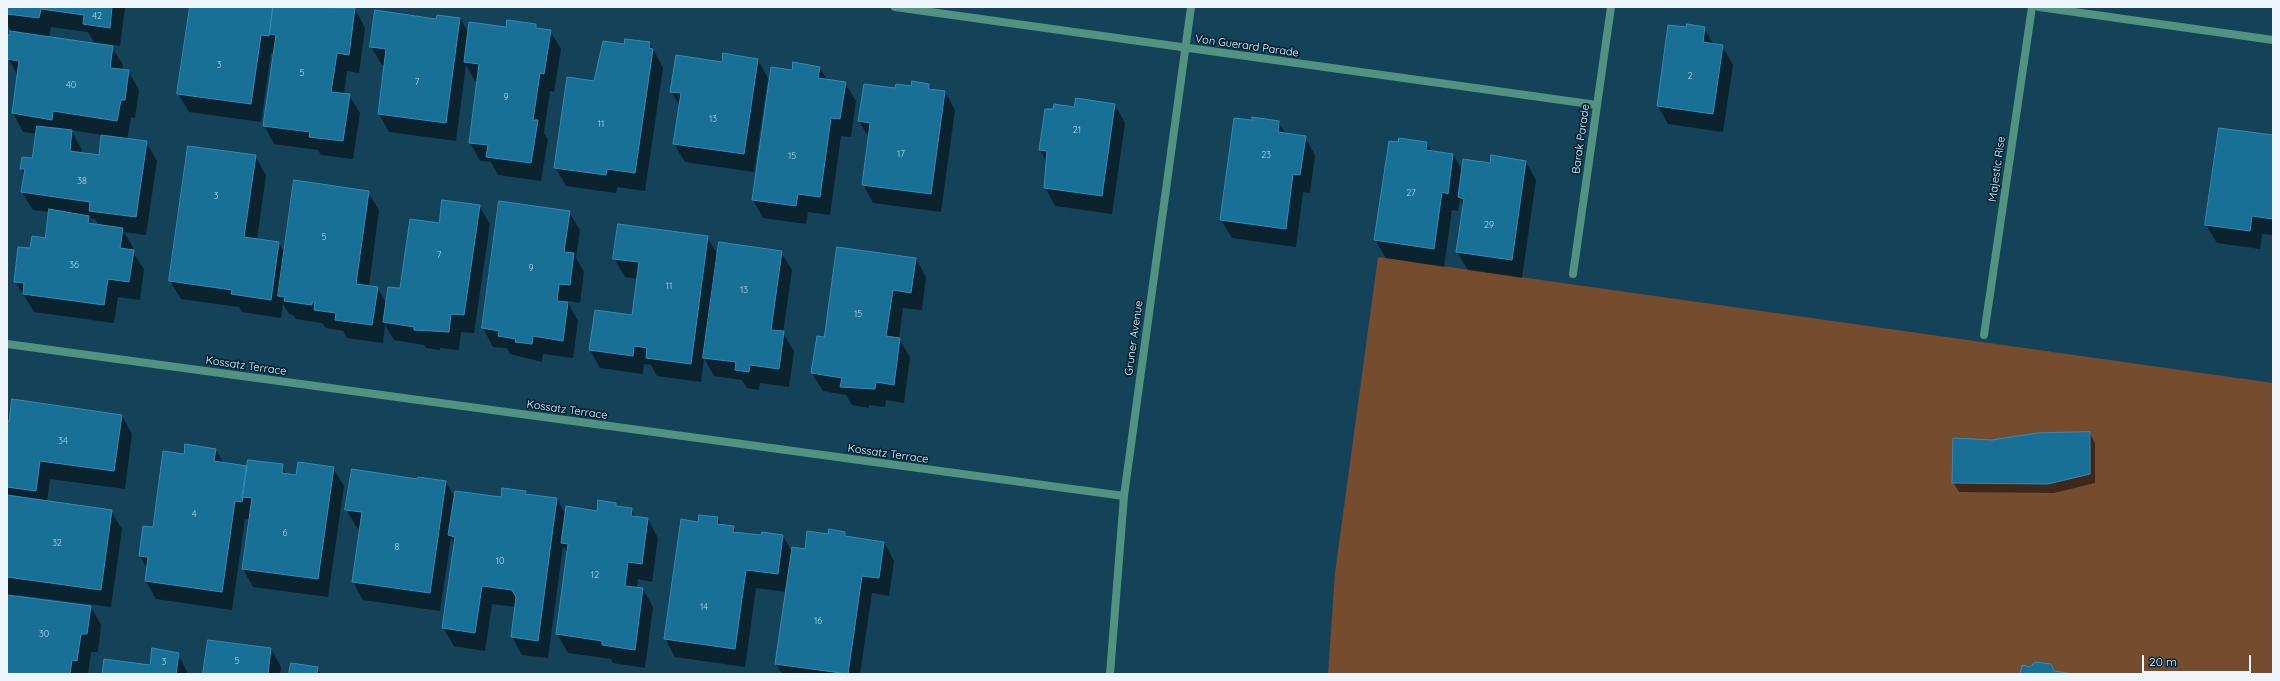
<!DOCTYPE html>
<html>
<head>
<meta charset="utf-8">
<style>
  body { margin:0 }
  #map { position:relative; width:2280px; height:681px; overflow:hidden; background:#134259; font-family:Quicksand,sans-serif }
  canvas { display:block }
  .frame { position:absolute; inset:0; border:8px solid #eff6fb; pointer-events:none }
  .scale { position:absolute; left:2142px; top:655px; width:109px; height:18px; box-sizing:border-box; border:2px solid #eff6fb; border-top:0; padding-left:5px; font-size:12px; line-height:14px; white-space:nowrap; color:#eff6fb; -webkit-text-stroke:3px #012739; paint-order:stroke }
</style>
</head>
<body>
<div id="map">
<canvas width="2280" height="681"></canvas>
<div class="frame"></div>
<div class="scale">20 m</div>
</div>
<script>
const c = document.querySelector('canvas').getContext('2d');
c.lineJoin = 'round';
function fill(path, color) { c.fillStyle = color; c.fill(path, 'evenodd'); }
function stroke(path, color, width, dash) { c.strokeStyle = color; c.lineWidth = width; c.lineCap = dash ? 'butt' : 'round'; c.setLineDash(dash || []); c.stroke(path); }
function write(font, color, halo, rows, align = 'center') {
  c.font = font + ' Quicksand,sans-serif'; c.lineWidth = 3.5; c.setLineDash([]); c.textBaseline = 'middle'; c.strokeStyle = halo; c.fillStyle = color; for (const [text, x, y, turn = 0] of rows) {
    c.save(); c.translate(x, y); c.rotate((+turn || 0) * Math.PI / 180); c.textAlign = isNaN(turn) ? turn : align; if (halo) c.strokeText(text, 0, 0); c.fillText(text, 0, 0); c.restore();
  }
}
fill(new Path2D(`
  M1378,257L2273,383V674H1328L1335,573Z`), '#764c2f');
fill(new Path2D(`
  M7,7H125L120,46L94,42L88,32L51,27L49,38L112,47L123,65L122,71H128L139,90L135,118L131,117L127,140L146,142L157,161L146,235L124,232L133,247L132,251L144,269L140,300L118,297L114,323L34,312L15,281L31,249L46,239L50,212L33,210L22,192L25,175L21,169L33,159L37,134L23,132L13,113L18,76L7,56L11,31L7,24ZM71,130L102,135L99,156L81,153L82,150ZM89,218L95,219L99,226L93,225Z
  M191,7H343L355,9L365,28L359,73L347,71L344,94L349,95L360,113L353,159L321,155L318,150L274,144L264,125L275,53H271L261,122L189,112L178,94Z
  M460,18L469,34L536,25L538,29L550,31L561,49L554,92L550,91L544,133L548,139L541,181L498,175L491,162L480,161L470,142L478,81H475L466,65L456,141L389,132L379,114L385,66L382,65L371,47L437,20Z
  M1704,28L1714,45L1722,46L1733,65L1723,132L1668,124L1658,106Z
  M650,43L663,68L645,191L617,187L616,193L566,186L555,167L594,82L624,45Z
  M758,60L768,78L754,172L685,162L674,144L680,106L671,91L723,63Z
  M820,68L827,80L845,83L856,101L851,137L841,136L830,215L808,212L806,224L763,218L753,200L792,71Z
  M929,85L932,90L945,92L955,110L941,212L873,203L863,184L869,138L859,121L896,89Z
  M1115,105L1125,123L1112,214L1055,206L1045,187L1047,162L1040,150L1075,108Z
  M1234,119L1278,122L1286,134L1305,137L1315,155L1310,193L1303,192L1296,247L1232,238L1221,220Z
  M2273,136V235L2262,234L2260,249L2217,243L2206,225Z
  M1389,142L1427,143L1432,152L1453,154L1463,172L1526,162L1536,180L1522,278L1468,270L1457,252L1464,207L1460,199L1458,211L1452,210L1444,267L1386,258L1375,240Z
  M255,156L266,175L257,239L279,243L285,253L368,192L379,210L369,286L377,287L386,303L401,290L439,225L479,206L490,224L474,333L461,332L459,350L440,348V350L426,348L424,345L394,340L385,325L383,343L347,338L343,331L326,328L322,323L296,319L293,315L289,314L283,304L281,318L242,312L239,307L181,299L170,281Z
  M500,202L569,212L580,230L576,258L584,272L580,303L569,301V305L578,321L573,358L543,354L542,362L510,354L507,348L493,347L483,328Z
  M707,237L718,255L781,252L792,270L783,333L794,351L789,387L760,383L759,390L747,388L742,380L714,376L704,358L701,382L657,376L651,365L644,364L643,374L600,368L590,350L633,316L638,279L625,277L614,258Z
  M916,259L926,277L922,310L903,308L899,339L910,357L904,403L886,400L885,407L869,405V408L852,405L846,395L823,391L812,373L825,338Z
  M122,416L132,434L125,489L50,479L47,502L111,511L122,529L111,607L17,595V597L91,607L101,625L98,652H91L88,674H7V422Z
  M2090,433L2095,443V483L2054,493L1959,492L1953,482L1992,441Z
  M216,450L224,464L248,467L282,465L287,475L297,476L333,468L344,486L328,597L253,587L243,569L250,520L245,519L232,610L156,599L146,581L148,570L140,556L184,455Z
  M418,480L446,482L455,498H502L525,491L527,495L557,499L566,515L598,512L616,504L618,508L631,509L636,518L648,519L658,538L652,582L638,579L637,588L643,589L653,607L645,668L613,663L611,659L568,653L557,634L568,553L563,546L548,658L522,655L512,637L516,607L492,604L485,651L454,646L443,628L455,546L451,538L440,611L363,600L353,582L360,529L357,528L346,510Z
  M718,518L722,526L733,527L737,533L762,537L783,536L792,552L806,550L829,535L845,533L847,537L884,542L894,561L889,596L872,593L860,674H782L776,664L786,592L756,588L745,667L675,657L665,638L699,523Z
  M271,649L281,667L280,674H204Z
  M178,654L188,674H103L151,666Z
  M318,668L321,674H290Z`), '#0007');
const building = new Path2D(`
  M7,7H112L110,28L83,24L84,15L41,9L39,18L7,14Z
  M190,7H273L269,36L261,35L251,104L177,94Z
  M273,7L355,8L349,55L337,53L331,92L350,94L343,141L309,137L310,132L263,126L276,35L270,34Z
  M375,10L436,19L437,15L460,18L446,123L378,114L386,49L370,47Z
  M507,20L536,24V28L551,30L544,74L540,73L533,120H538L531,163L486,157L488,145L469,143L479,64L464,62L469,22L506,27Z
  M1687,24L1705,27L1703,42L1723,45L1713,114L1657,106L1668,25L1686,27Z
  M10,31L113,46L110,68L129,70L125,100H121L117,121L53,111L52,120L12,113L19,61L7,59V35H10Z
  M625,39L650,42L649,48L653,49L635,173L607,169L606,175L554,168L567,77L594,81L603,41L624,44Z
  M723,53L758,59L744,154L673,144L681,93L670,92L676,55L722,62Z
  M793,62L820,67L818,78L846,82L840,119L831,118L820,197L798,194L796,206L752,200L771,67L792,70Z
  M912,81L929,84V89L945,91L931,194L862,185L870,123L858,121L864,84L895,88L896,84L911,86Z
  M1076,98L1115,104L1102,196L1044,188L1047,151L1039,150L1045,109H1053L1054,104L1074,107Z
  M1252,117L1279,121L1278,132L1306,136L1300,175L1293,174L1286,229L1220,220L1234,118L1252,120Z
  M37,126L72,130L70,151L99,155L101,135L147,141L136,217L89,211L90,202L21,192L25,169H20L22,157L32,158Z
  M2219,128L2273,135V219L2252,216L2250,231L2205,225Z
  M1399,138L1427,142L1426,150L1453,154L1448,194L1442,192L1434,249L1374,240L1389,141L1398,142Z
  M188,146L256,155L244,237L279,242L271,300L231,294L232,290L169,281Z
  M1491,155L1526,161L1512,260L1456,252L1464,199L1458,197L1463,159L1490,163Z
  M294,180L369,191L356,284L378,287L372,325L335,320L336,313L314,310L315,302H312V305L284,301L285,297L278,296Z
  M442,200L480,205L464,315L451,314L449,332L414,330V327L383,322L388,287L400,288L410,219L439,223Z
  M499,201L570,211L564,252L574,253L570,285L559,284L557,301L568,302L563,341L533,336L532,344L515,342L516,339L498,336L499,331L482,328Z
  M49,209L89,216L88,223L123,228L120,248L134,250L129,282L108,279L104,305L23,294L24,283L14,282L18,247L30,248L32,236L45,238Z
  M618,224L708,236L691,364L646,358L647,348L634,346L633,356L589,350L595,310L632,315L639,262L613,259Z
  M719,242L782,251L771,330L784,331L779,369L750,365L749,372L735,370L736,362L703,358Z
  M837,247L916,258L911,293L893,290L886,336L900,338L894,385L876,382L875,389L840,387L842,378L811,373L817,336L824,337Z
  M12,399L122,415L114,471L40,461L36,491L7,487V421H9Z
  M2090,432V474L2048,484L1952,483L1953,438L1992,440L2037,433Z
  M185,444L216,449L214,461L247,466L242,502L235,501L222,592L145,581L148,557L139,556L143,526L153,527L163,451L184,454Z
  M248,460L283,464L282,473L296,475L298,462L334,467L318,579L242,569L252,498L242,497Z
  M352,469L417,479L418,477L446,481L430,593L352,582L362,512L345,510Z
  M502,488L526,491L525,494L557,498L538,641L511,637L516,597L512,590L482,586L475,633L442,628L455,537L448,535L455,491L501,497Z
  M7,495L112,510L101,590L7,577Z
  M598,500L616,503V506L632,508L631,516L648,518L642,564L628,562L625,586L643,588L635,650L602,645V641L556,634L568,544L561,543L566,506L597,511Z
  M699,515L718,517L717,524L734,526L733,532L761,535L762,532L783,535L778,574L746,570L735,649L664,639L681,519L698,522Z
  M829,529L845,532V536L884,542L879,578L862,576L848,674L775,664L792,547L805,549L807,531L828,534Z
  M7,595L91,606L87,634H81L77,661L72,660L70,674H7Z
  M208,640L271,648L268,674H203Z
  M152,648L179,653L176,674H102L104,659L150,665Z
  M2035,662L2051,664L2054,671L2073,674H2020L2022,665L2030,667Z
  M291,663L318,667L317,674H289Z`);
fill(building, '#187097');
stroke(building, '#338bb7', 1);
stroke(new Path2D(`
  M895,7L1597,105
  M2039,7L2273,40
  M1573,274L1611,7
  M1984,335L2032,7
  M7,344L1124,496
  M1110,674L1124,496L1191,7`), '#529280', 8);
write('9px', '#b9d4e2', null, [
  ["42",97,16],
  ["3",219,65],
  ["5",302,73],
  ["2",1690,76],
  ["7",417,82],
  ["40",71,85],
  ["9",506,97],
  ["13",713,119],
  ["11",601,124],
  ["21",1077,130],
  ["17",901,154],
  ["23",1266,155],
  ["15",792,156],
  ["38",82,181],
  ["27",1411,193],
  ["3",216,196],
  ["29",1489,225],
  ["5",324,237],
  ["7",439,255],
  ["36",74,265],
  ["9",531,268],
  ["11",669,286],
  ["13",744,290],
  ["15",858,314],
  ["34",63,441],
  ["4",194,514],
  ["6",285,533],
  ["32",57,543],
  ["8",397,547],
  ["10",500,561],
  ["12",595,575],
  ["14",704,607],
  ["16",818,621],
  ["30",44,634],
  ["5",237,661],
  ["3",164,662]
]);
write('11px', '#eff6fb', '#012739', [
  ["Von Guerard Parade",1247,46,8],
  ["Barak Parade",1581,139,-82],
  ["Majestic Rise",1997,169,-82],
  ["Gruner Avenue",1134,338,-82],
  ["Kossatz Terrace",246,366,8],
  ["Kossatz Terrace",567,410,8],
  ["Kossatz Terrace",888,454,8]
]);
</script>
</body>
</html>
